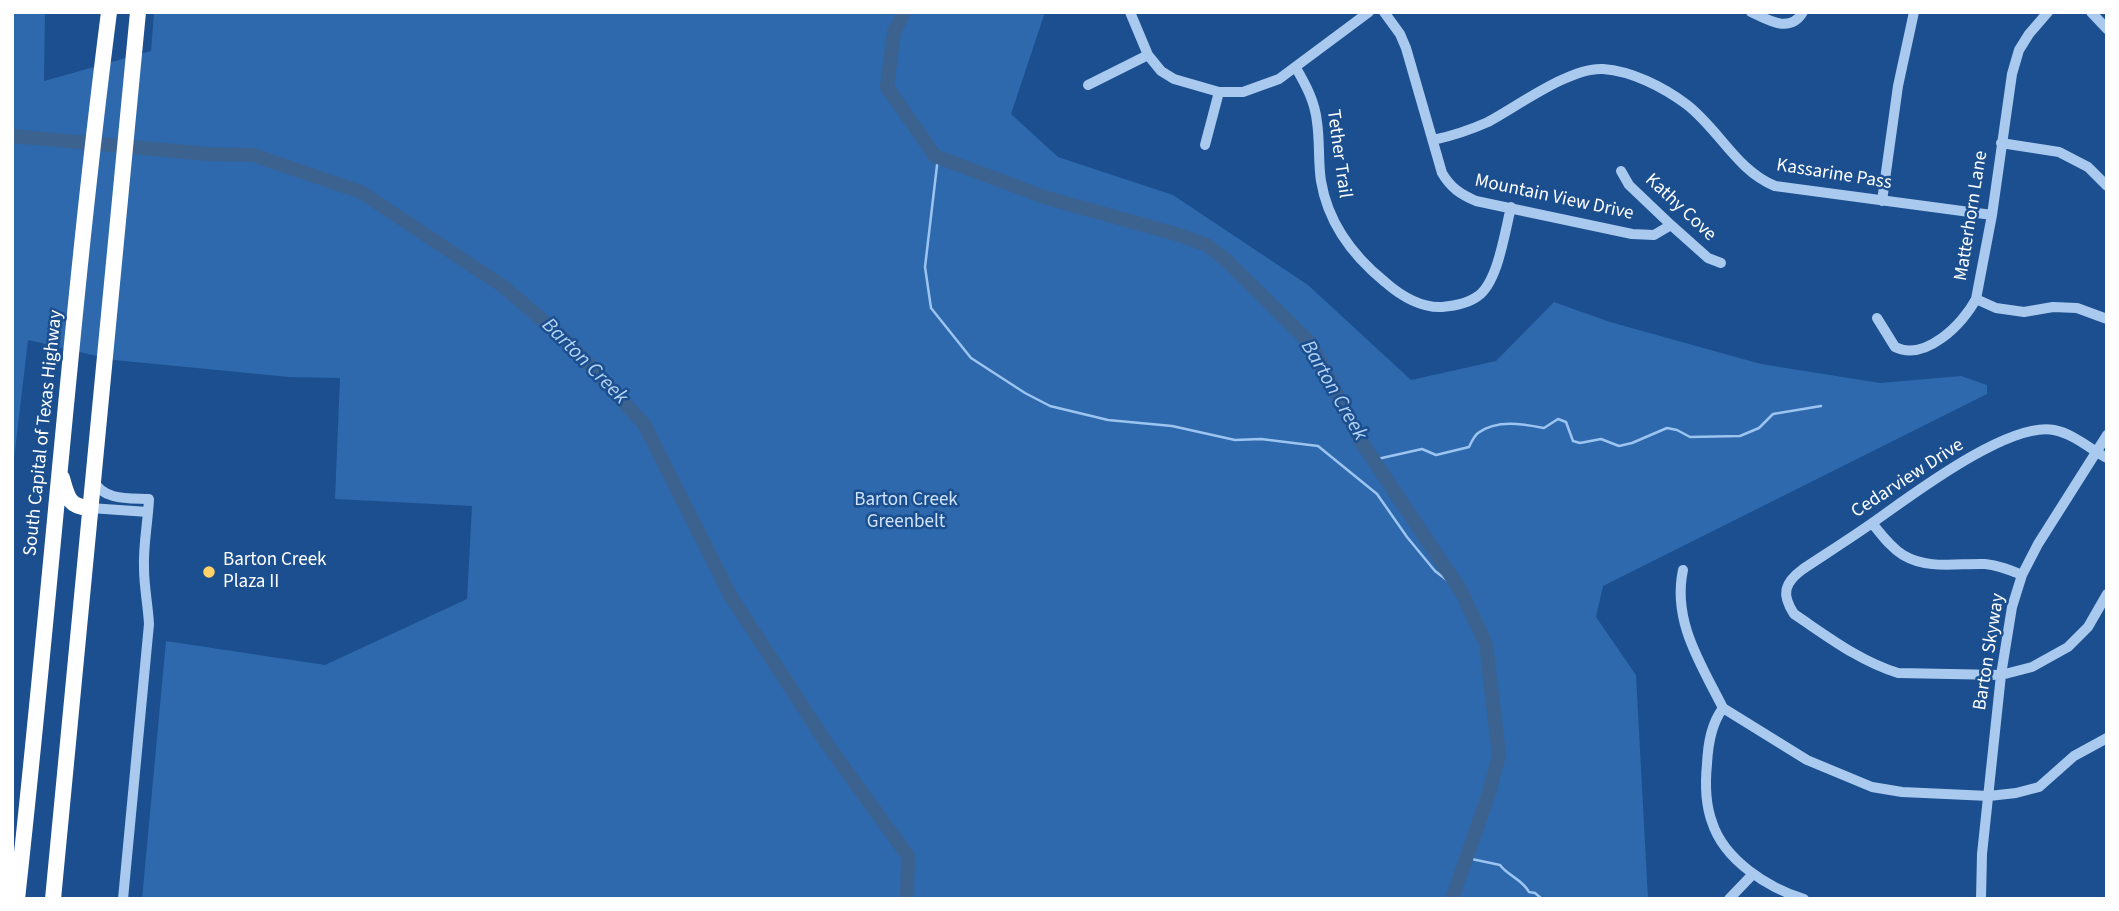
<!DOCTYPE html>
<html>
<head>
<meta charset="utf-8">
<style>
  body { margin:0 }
  #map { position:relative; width:2119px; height:911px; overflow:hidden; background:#1b4f8f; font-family:"Source Sans 3",sans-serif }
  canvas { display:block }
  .frame { position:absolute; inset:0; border:14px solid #fff; pointer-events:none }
</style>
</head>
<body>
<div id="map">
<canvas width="2119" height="911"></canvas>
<div class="frame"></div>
</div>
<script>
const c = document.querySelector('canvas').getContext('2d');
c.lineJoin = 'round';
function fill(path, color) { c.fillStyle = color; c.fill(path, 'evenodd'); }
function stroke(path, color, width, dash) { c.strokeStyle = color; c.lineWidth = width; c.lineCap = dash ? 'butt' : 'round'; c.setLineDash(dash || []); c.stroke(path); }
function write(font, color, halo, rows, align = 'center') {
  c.font = font + ' "Source Sans 3",sans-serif'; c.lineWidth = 5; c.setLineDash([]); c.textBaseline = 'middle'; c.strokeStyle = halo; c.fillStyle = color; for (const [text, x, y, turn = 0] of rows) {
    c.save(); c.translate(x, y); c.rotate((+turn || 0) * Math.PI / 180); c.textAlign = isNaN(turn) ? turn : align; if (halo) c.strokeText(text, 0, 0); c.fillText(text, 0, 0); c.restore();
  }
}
fill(new Path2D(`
  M12,12H45L44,81L151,51L154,12H1045L1011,114L1058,157L1173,195L1308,285L1411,380L1496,361L1554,302L1610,322L1761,364L1880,383L1961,376L1987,385V394L1603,586L1596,617L1636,675L1648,899H142L166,641L325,665L467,599L472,506L335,499L340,378L289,377L114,360L28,340L12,476Z`), '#2e69ad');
stroke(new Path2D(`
  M938,157L925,267L931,308L971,358L1025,393L1050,406L1108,420L1172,426L1235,440L1261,439L1318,446L1377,494L1407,537L1435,571L1461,591
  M1373,460L1422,449L1436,455L1469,447C1471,443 1474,436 1478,433C1497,419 1523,424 1544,428L1558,419L1566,422L1573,441L1580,443L1601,439L1619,446L1632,443L1667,428L1677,430L1690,437L1740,436L1759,428L1773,414L1821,406
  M1467,858L1500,865C1508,876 1522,879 1529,892L1535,893L1542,899`), '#9cc4f0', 2.5);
stroke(new Path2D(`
  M904,12L894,32L887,87L935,156L1047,198L1176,234L1207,245L1227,261L1311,344L1362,443L1461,591L1486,644L1499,755L1488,796L1452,899
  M12,136L208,154L253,155L361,192L504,287L570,344L644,424L730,595L827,744L908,856L907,899`), '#3c6290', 14);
stroke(new Path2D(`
  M1130,12L1148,55L1161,71L1174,79L1219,92H1243L1279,79L1369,12
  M1384,12L1400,34L1406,48L1442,173C1451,188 1460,194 1476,201L1632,234L1654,235L1671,225
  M1751,12C1768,20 1790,34 1803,12
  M2091,12L2107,29
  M1296,68C1306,85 1315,102 1317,122C1320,142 1318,162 1321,181C1328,223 1353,256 1385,282C1401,296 1420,308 1442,307C1453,306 1469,303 1478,296C1498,282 1505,231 1511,207
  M1088,85L1148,55
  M1433,140C1452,136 1470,130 1488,122C1518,106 1570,67 1603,69C1632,71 1663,87 1686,104C1719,129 1736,170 1775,186L1992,215
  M2001,143L2059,152L2088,167L2107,186
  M1205,145L1219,92
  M1621,171L1629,185L1671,225L1708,258L1721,263
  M1882,201L1898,86L1914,12
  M1976,299L1996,308L2024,312L2053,307L2077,308L2107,319
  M1877,318L1895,347C1925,362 1963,324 1976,299L1992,215L2012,74L2019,50L2029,34L2048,12
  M2107,458C2090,449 2074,434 2054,430C2009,421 1912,495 1875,521C1851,538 1827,553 1803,569C1784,583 1781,594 1794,614C1827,636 1859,661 1898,673L2001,675L2032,667L2068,647L2088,627L2107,594
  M93,480C103,501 130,498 149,499C148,522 143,545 144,568C144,587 148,605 149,624L123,899
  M90,508L148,512
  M1872,523C1881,534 1890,547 1903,555C1928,570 1958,563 1985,564C1998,565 2010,570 2022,575
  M1683,570C1672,621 1701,664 1723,708C1711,724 1708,744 1707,764C1705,784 1705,803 1712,822C1724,860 1768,888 1804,899
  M1723,708L1807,760L1872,787L1902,792L1989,796L2016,793L2039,787L2074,756L2107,738
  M1729,899L1753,874
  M1981,899L1982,854L2001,675L2012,607L2022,575L2038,544L2107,435`), '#a9c9ee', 10);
stroke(new Path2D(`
  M62,478C67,497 69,507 90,508
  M17,899C50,604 71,307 109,12
  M53,899L138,12`), '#fff', 16);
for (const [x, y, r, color] of [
  [209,572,7,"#ffd166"]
]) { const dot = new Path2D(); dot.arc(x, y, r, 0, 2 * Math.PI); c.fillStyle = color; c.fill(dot); stroke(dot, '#1b4f8f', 2.5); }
write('19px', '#fff', '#1b4f8f', [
  ["Tether Trail",1338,154,82],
  ["Kassarine Pass",1834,175,9],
  ["Mountain View Drive",1554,198,12],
  ["Kathy Cove",1680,208,43],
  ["Matterhorn Lane",1972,216,-81],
  ["South Capital of Texas Highway",44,433,-84],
  ["Cedarview Drive",1908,479,-33],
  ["Barton Skyway",1990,652,-81]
]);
write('19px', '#cfe3fa', '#1b4f8f', [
  ["Barton Creek",906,501],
  ["Greenbelt",906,523]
]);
write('19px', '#fff', '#1b4f8f', [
  ["Barton Creek",223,561],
  ["Plaza II",223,583]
], 'left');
write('italic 21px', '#b5d3f5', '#1b4f8f', [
  ["Barton Creek",584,362,45],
  ["Barton Creek",1333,391,60]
]);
</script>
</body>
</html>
